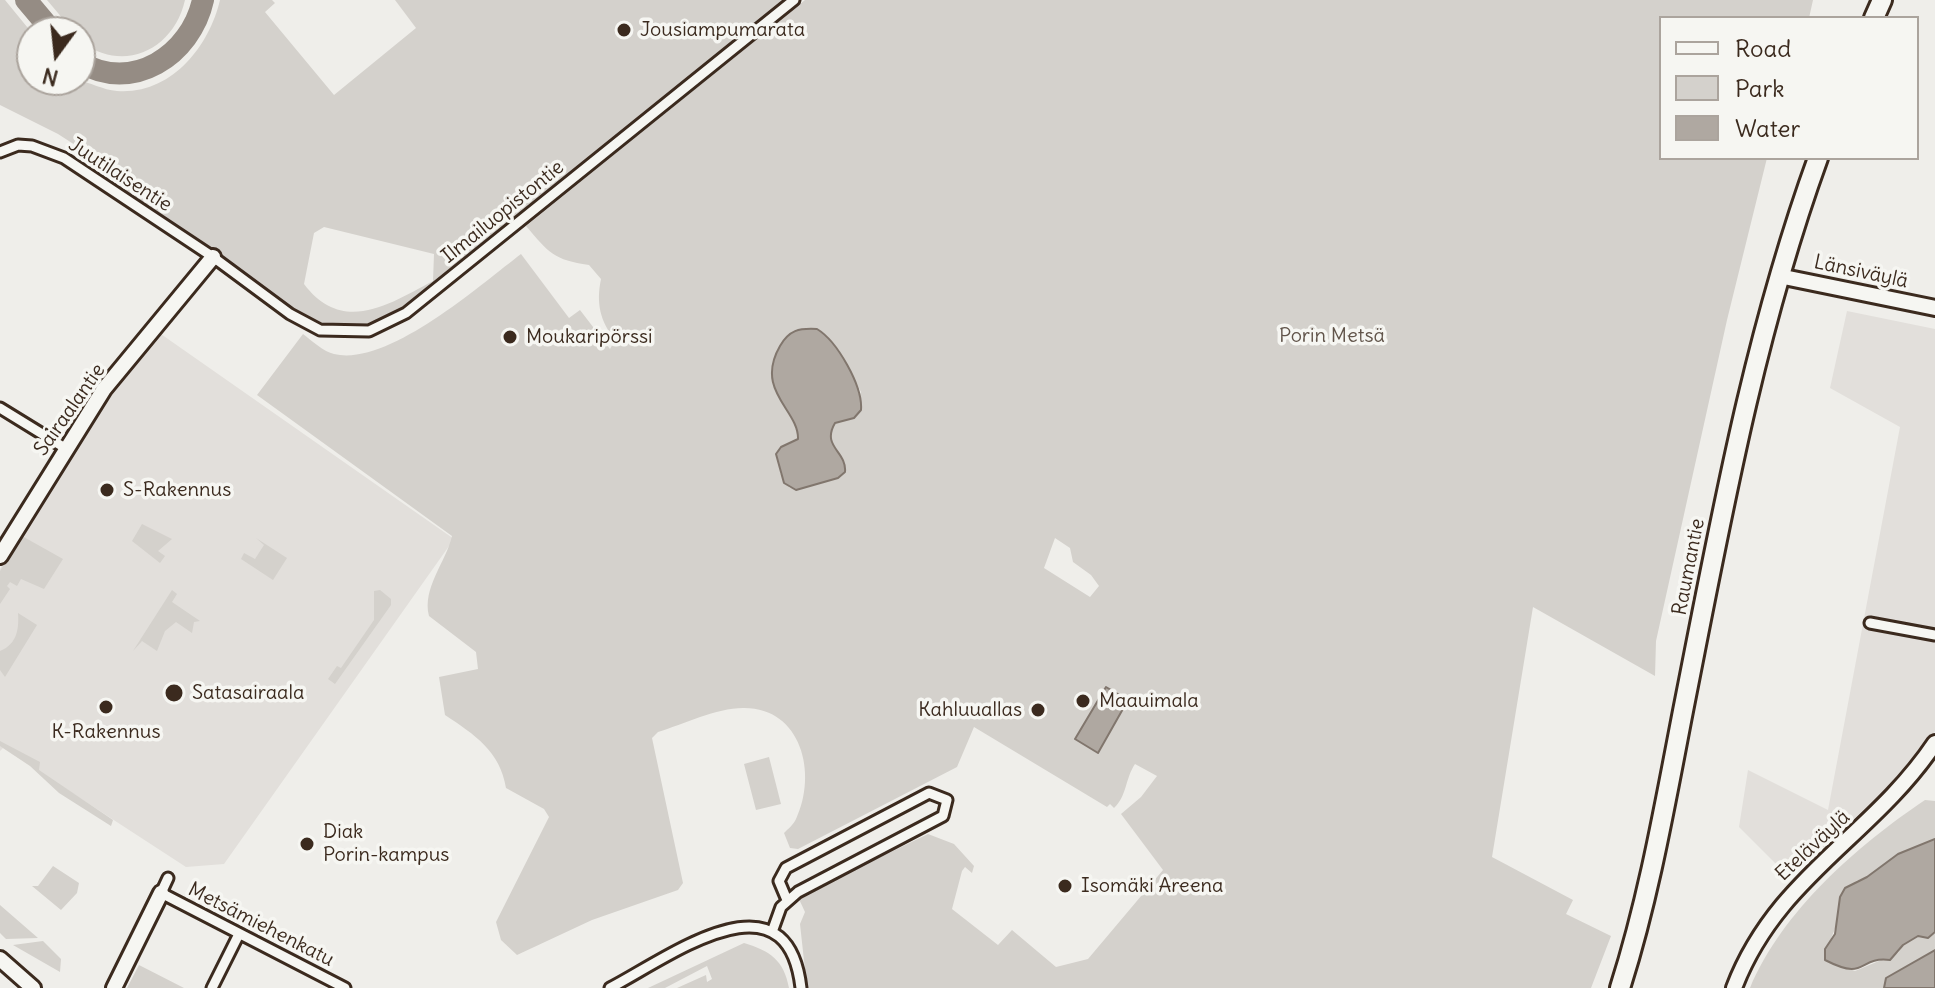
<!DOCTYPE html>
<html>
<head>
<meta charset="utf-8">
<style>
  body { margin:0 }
  #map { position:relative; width:1935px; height:988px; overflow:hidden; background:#efeeea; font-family:Delius,sans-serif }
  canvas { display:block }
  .legend { position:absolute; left:1659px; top:16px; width:260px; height:144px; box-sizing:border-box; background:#f6f6f2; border:2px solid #aba49d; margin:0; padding:10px 14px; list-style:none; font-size:24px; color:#3b2a1e }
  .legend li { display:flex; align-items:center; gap:16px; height:40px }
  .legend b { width:40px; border:2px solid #aba49d }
  .north { position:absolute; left:16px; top:16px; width:80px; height:80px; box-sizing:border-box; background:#f6f6f2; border:2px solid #aba49d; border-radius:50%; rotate:195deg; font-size:22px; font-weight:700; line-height:32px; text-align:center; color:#3b2a1e }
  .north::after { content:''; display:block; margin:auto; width:28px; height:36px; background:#3b2a1e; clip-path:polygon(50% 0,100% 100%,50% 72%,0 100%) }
</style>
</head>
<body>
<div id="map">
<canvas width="1935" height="988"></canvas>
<ul class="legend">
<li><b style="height:10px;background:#f6f6f2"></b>Road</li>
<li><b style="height:22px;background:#d4d1cc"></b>Park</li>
<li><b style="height:22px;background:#afa8a1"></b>Water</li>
</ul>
<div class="north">N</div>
</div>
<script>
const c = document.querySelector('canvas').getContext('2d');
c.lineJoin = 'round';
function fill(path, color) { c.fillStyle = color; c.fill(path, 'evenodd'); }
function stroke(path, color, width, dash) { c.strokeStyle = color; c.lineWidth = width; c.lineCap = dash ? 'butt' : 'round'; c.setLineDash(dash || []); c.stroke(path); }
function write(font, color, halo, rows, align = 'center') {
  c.font = font + ' Delius,sans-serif'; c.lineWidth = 7; c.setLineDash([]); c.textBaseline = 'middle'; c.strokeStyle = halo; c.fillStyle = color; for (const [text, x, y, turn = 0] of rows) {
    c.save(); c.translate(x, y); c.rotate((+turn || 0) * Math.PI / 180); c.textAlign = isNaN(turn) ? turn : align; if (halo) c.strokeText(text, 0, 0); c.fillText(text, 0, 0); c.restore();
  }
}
fill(new Path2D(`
  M1847,311L1935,329V731L1913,764L1790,878L1739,827L1748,770L1828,810L1900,427L1830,388Z
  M158,332L454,539L224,864L186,867L3,748L0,751V569L109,387Z`), '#e2dfdb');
fill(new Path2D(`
  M0,0H5L32,33V80C46,80 62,78 76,80C90,82 103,90 117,91C171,95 209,47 220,0H272L275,3L265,12L334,95L416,28L395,0H794L404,314L369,331L320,330L110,189L117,172L58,134L0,105ZM324,227L434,254L433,281C391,303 343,336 304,284L314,233Z
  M47,0H185C174,49 125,73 83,43L80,32H74Z
  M805,0H1813L1809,18H1661V158H1767L1727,320L1656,641L1655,676L1533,607L1492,857L1573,900L1566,914L1611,936L1591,988H807L800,924L805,912L798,897L928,834L954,844L974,866L972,873L965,867L962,871L952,909L998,945L1012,930L1056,967L1088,959L1163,870L1121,814L1141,797L1157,776L1135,764C1125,779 1127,796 1114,808L1110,804L1107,807L974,727L957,767L798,849L790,848L784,833C788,829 794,824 796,819C818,773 801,707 743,708C716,708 684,724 658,732L652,738L683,883L678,890L592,920L517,955L501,940L496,922L549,817L544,809L506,788C500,751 475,735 445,715L439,677L478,669L476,652L429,616C422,588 446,562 452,536L257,395L303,334C311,340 324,352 334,354C388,367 480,285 521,254L569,318L580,310L610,349L615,340C600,321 596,303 601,279L589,265C554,260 549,253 526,226ZM825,334L839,350L861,392L854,418L835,423C827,438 831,447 843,458L790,488L780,473L781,447L799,439L794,422ZM1055,538L1070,548L1073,562L1091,575L1099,586L1090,597L1044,568Z
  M142,524L172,539L158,551L165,556L160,563L132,541Z
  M22,536L63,559L44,589L21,579L17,586L10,582L7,586L10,589L0,604V571Z
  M256,538L287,558L273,580L241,559L244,553L255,559L264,545Z
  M172,590L177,594L172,602L200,621L194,622L192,633L176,622L165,631L157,651L142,641L133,651Z
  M380,590L391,599V605L335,684L328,679L337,666L341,668L374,620V591Z
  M18,613L37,625L5,677L0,670V651C18,644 19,627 18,613Z
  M0,741L40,762L39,770L113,820L111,826L59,793L30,766L0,746Z
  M769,757L781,804L756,810L744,764Z
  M1925,800L1935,801V839L1898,854L1867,877L1856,881C1849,899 1826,944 1825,960L1855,971L1898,953L1903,945L1918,936L1928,938L1935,932V950L1887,978L1884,988H1750C1782,911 1858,845 1925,800Z
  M53,866L79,883L77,893L61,910L32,886H38Z
  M0,905L38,938L6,939L0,933Z
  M43,941L61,959L60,972L13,945Z
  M744,943C770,951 784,960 789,988H677L706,975L707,982L712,979L707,966L665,988H648Z
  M139,965L184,988H127Z`), '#d4d1cc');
const water = new Path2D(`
  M817,329C837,341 863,386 861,410L854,418L835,423C821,447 847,451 845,472L838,478L796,490L784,483L776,454L781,447L798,439C799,410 754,391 780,346C789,330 799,328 817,329Z
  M1106,687L1128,700L1098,753L1075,739Z
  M1935,839V932L1928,938L1918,936L1903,945L1890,960C1857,956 1868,982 1825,960V949L1835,934L1840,897L1845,888L1867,877L1898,854Z
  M1935,950V988H1884L1886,978Z`);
fill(water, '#afa8a1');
stroke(water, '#81766d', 2);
stroke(new Path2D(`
  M26,0L53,32
  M80,62C132,94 191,55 203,0`), '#958c84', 22);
const street = new Path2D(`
  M0,152L18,145L32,146L64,158L213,257L290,314L320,330L369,331L406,313L794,0
  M0,408L65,448
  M1870,623L1935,635
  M168,878L161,893L345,988
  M772,932L781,907L798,892L943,816L947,800L929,793L786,868L779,881L787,900
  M212,988L239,934
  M610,988C668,958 787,867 801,988`);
const secondary = new Path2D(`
  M1779,276L1935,308
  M0,556L104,389L213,257
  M0,959L33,988
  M114,988L161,893
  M1734,988C1776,877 1872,837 1935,743`);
const highway = new Path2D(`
  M1874,18L1882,0
  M1620,988C1649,897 1665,804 1683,711C1720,524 1753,337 1818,158`);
stroke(street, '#3b2a1e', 15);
stroke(secondary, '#3b2a1e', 20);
stroke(highway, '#3b2a1e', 24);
stroke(street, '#f6f6f2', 9);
stroke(secondary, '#f6f6f2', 14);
stroke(highway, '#f6f6f2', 18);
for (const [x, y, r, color] of [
  [624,30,8,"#3b2a1e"],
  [510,337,8,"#3b2a1e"],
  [107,490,8,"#3b2a1e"],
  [174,693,10,"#3b2a1e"],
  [1083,701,8,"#3b2a1e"],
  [106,707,8,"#3b2a1e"],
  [1038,710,8,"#3b2a1e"],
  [307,844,8,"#3b2a1e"],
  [1065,886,8,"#3b2a1e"]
]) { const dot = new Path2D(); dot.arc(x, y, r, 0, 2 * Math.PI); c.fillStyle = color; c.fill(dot); stroke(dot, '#f6f6f2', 3); }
write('20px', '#3b2a1e', '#f6f6f2', [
  ["Jousiampumarata",640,30],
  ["Moukaripörssi",526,337],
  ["S-Rakennus",123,490],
  ["Satasairaala",192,693],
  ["Maauimala",1099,701],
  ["Kahluuallas",1022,710,"right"],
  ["K-Rakennus",106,732,"center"],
  ["Diak",323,832],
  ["Porin-kampus",323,855],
  ["Isomäki Areena",1081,886]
], 'left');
write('20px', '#3b2a1e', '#f6f6f2', [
  ["Juutilaisentie",120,175,33],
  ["Ilmailuopistontie",503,212,-39],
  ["Länsiväylä",1861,272,12],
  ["Sairaalantie",70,410,-55],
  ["Raumantie",1689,567,-79],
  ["Eteläväylä",1813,846,-43],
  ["Metsämiehenkatu",261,925,27]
]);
write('20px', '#61544a', '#f6f6f2', [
  ["Porin Metsä",1332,336]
]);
</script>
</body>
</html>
